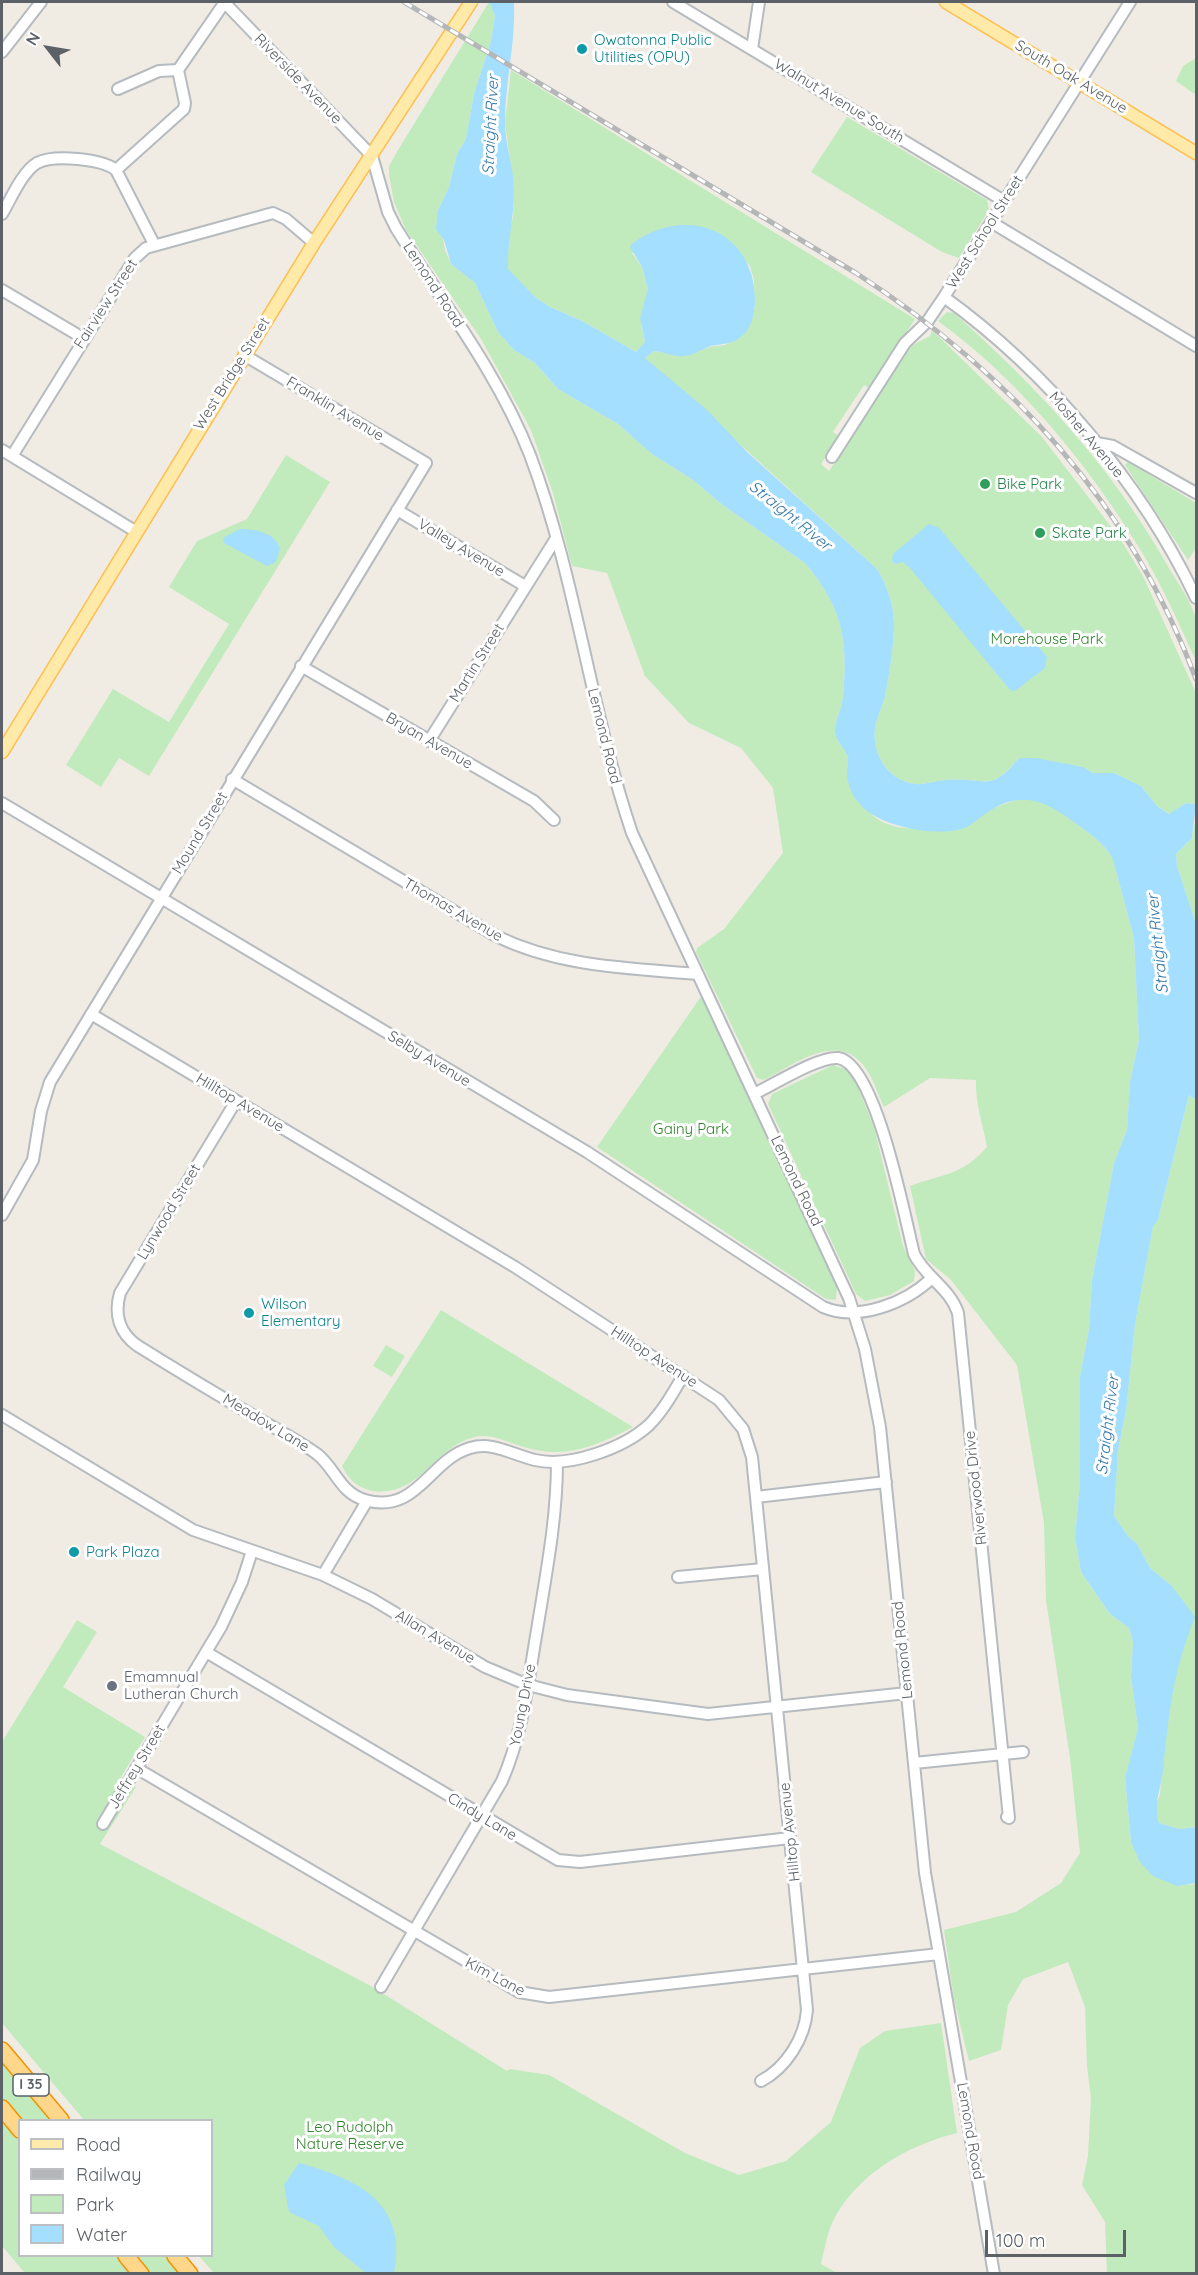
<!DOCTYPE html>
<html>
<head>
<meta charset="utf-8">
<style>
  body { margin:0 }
  #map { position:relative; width:1198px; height:2275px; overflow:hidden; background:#f0ece4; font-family:Quicksand,sans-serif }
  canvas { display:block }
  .frame { position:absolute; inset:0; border:3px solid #5b6166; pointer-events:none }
  .legend { position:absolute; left:18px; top:2119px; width:195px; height:138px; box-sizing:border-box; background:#fff; border:2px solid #bdc0c2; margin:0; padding:8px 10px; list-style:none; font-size:18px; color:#5b6166 }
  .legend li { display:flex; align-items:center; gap:12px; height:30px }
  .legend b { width:30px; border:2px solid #bdc0c2 }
  .north { position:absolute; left:18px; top:18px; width:60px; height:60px; -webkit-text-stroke:4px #fff; paint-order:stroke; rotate:301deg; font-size:16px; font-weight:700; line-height:24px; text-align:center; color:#5b6166 }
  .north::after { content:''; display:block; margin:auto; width:21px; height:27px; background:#5b6166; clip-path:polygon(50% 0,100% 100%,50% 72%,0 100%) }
  .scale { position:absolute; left:985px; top:2230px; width:141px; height:27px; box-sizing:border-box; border:3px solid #5b6166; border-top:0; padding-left:8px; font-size:18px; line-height:21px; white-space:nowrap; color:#5b6166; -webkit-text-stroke:4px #fff; paint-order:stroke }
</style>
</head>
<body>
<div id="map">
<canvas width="1198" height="2275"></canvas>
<div class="frame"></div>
<ul class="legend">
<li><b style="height:8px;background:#ffeaa9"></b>Road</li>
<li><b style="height:8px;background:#b5b6b7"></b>Railway</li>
<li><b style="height:16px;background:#c1eabd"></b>Park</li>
<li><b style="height:16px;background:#a4dfff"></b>Water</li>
</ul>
<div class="north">N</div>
<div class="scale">100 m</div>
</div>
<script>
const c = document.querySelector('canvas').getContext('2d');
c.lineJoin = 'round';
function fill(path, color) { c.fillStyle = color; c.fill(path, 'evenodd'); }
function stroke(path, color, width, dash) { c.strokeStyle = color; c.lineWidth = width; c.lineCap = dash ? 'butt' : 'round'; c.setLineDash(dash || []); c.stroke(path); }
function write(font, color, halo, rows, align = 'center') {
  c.font = font + ' Quicksand,sans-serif'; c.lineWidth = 6; c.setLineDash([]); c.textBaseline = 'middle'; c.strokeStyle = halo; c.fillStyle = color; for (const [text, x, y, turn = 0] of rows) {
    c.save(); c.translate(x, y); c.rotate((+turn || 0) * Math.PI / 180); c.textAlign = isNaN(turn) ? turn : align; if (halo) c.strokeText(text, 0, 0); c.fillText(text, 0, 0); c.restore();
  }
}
fill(new Path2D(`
  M489,2L495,16L491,41L474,94L466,139L457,154L449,187L438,210L445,250L451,264L475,283L498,332L514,350L535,363L558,389L618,424L652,454L693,480L720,503L805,563C843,608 848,639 843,697C842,708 834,722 835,733C836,741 845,749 848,757C849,763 846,769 848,774C852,785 863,806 871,814C902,842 959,823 992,809C1006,803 1020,797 1035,800C1051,804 1066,816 1078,825C1091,835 1107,845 1113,860L1134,938L1139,1040L1130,1082L1127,1130L1114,1163L1092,1280L1089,1329L1080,1376V1482L1075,1537L1081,1572L1110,1614L1129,1628L1133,1642L1131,1676L1138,1728L1125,1779L1131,1842L1189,1885L1196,1883V2273H1107L1105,2222L1082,2185L1088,2156L1091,2099L1087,2066L1085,2007L1068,1962L1023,1979L1008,2005L1001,2050L969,2061L954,1999L944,1930L1016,1912L1061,1883L1080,1853L1070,1758L1046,1600L1044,1523L1017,1365L951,1280L926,1259L910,1186C944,1173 960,1177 987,1147C983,1124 975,1103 976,1080L930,1078L884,1107C878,1095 874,1080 866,1069C840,1029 795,1064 764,1080L757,1078L696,952L697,948L724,929L783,853L773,788L741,748L689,723L645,676L607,573L572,566L553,493L531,430L481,339L406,230L394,202L389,175V166L398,150Z
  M1196,58V95L1176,81L1183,66Z
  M511,70L915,319L870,389L864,385L833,432L839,436L821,464L829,471L911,346L930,336L932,330L1042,437L1119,537L1143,576L1196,693V804L1186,803L1170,814L1157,806L1141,786L1114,773H1093L1083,767L1019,758C988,794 986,777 947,780C937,780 925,785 915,784C887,780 872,754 875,728C877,717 882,707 885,697C889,675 893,652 894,629C895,609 888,586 877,569L645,358L654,351L686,356L709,347L725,345L741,337L755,308L754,280L750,266L723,236L632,253L642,267L648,289L641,325L645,342L636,352L584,322L550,307L535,297L507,269V240L513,217L514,189L505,123Z
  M847,117L987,200L989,210L959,258L942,252L811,172Z
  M947,312L954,313C1037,387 1111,466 1166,563C1176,581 1191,600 1196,619C1198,632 1197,648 1196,661C1178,622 1161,582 1138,546C1086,462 1018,379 938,321Z
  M286,455L330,482L149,776L119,758L101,787L66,765L113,689L169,722L229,624L169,587L197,541L247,519Z
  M1128,462L1196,503V548L1188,560L1125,465Z
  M1196,817V924L1177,866L1176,854L1192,838Z
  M702,995L810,1221L837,1286L836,1300L826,1299L597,1147Z
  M833,1065L845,1069L854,1078L874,1127L903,1246L915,1271L914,1281L890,1295L865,1301L856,1294L768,1104L772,1094Z
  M1189,1095L1196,1100V1827L1179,1829L1159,1823L1155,1809L1160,1794L1166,1723L1180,1653L1171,1585L1150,1568L1137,1544L1128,1536L1114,1516L1118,1451L1126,1411L1135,1324L1153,1225L1158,1220Z
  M441,1310L633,1427C596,1446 566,1460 524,1447C508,1443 492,1433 475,1437C445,1444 432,1470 408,1484C383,1498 354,1493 342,1466Z
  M386,1345L405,1356L392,1377L373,1366Z
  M77,1620L97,1632L63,1687L145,1737L120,1779L136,1787L100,1844L371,1986L507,2071L510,2069L549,2075L685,2153L739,2175L786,2161L831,2122L860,2048L885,2031L941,2023L957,2133C908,2145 855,2175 832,2223C827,2235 824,2251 821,2264L837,2273H214L199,2256H212V2120H84L2,2023V1742Z
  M2,2061L53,2120H20V2256H170L186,2273H25L2,2246Z`), '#c1eabd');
fill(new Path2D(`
  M489,2H514C516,42 505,82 505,122C505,145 514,168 514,191C514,218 507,243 508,269L535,297L550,307L584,322L636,352L645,342L640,318L648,289L642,267L630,247L633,243C690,203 757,233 755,304C754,316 751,329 741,337C732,344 722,344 711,346C702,349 694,355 685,356C674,357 664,352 654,351L645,358L707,410L747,452L877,569C888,586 895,609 894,629C893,652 889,675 885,697C882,707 877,717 875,728C872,754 887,780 915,784C925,785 937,780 947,780C986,777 989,794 1019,758H1036L1083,767L1093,773H1114L1141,786L1157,806L1169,814L1186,803L1196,804L1192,838L1176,854L1177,866L1196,924V1100L1189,1095L1158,1220L1153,1226L1135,1324L1126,1411L1118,1451L1114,1516L1128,1536L1137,1544L1150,1568L1171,1585L1195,1617C1173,1671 1169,1712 1163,1770C1161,1789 1153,1805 1159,1823L1179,1829L1196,1827V1883L1177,1886L1153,1876L1140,1862L1131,1842L1125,1778L1138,1728L1131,1676L1133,1642L1129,1628L1110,1614L1081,1572L1075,1537L1080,1482V1376L1089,1329L1092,1280L1114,1163L1127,1130L1130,1082L1139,1040L1134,938L1113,860C1107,845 1091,835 1078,825C1048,803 1024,788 988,812C980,817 970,827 961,829C936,836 895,828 873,815C858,806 849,792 847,775C846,769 849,763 848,757C845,749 836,741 835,733C834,722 842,708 843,697C848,640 843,608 805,563L720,503L693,480L652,454L618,424L558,389L535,363L514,350L498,332L475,283L451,264L444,240L436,229L438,210L449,187L457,154L466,139L474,94L491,41L495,16Z
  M929,524L939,528L1047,657L1045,668L1015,691L1010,690L910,568L903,562L895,564L892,561L893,554Z
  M240,529C255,529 274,532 280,548L276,562L267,566L224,543L223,538Z
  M299,2163C357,2179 408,2202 394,2273H366L334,2247L319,2226L289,2212L284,2185Z`), '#a4dfff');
const minor = new Path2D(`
  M224,2L372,156L388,212L396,228C442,302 498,373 530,455C576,577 590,709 632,833L849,1298L865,1349L880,1427L925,1873L994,2274
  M673,2L1004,201
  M752,49L759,2
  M2,52L41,2
  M118,89L159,71L178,70
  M116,170L184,109L185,103L178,70L225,2
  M2,214C11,199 22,172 37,163C54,154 102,159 116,170L154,244
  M991,222L1196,346
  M2,290L83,338
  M944,297C1047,371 1142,484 1196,598
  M1097,443L1113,446L1196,493
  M2,450L135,531
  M12,456L135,258L146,248L273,213L286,219L314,243
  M832,457L905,343L927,322L944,297L1130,2
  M397,510L525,586
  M301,666L534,801L554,820
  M429,741L555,540
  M232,779L496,936C560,967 627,968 697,974
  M2,803L587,1152L823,1307C858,1322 906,1303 932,1278
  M91,1014L515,1267L719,1400L743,1429L752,1457L807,2010C805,2038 786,2068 761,2081
  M754,1094C773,1085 819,1056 838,1058C876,1063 905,1219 914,1254C925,1277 950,1288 958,1313L1009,1818L1007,1817
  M236,1101L120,1293C114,1314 119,1333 138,1346C178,1371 218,1395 259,1419C278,1430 299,1441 317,1454C336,1469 340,1493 365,1500C417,1515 429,1460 470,1448C493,1441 513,1455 535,1460C569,1468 624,1448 649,1425C663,1411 673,1393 683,1376
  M2,1215L33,1160L41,1111L50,1082L426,463L244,355
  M2,1415L193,1530L323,1575L372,1599L485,1667L528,1685L567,1695L708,1714L907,1693
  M756,1497L886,1482
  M323,1575L367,1501
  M678,1577L763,1569
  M206,1652L558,1860L580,1862L790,1838
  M914,1763L1023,1752
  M136,1768L519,1992L549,1997L939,1954
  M103,1824L221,1627L242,1582L252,1551
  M381,1987L502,1781C523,1733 528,1682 537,1630C546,1574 557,1519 557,1462`);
const major = new Path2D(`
  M946,2L1196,153
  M2,752L314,243L471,2`);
const highway = new Path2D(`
  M2,2050L61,2120
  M2,2108L20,2130
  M126,2256L141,2274
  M175,2256L190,2274`);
stroke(minor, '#b6bbbf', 14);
stroke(major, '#ffbe4d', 15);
stroke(highway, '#f39200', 18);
stroke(minor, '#fff', 10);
stroke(major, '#ffeaa9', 12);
stroke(highway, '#ffd78b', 15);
const rail = new Path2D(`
  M404,2L856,273C1011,374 1130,503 1196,679`);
stroke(rail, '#b5b6b7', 5);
stroke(rail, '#fff', 3, [9]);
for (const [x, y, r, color] of [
  [582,49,6,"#0f9aa8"],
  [985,484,6,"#2e9e5b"],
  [1040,533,6,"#2e9e5b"],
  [249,1313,6,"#0f9aa8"],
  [74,1552,6,"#0f9aa8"],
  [112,1686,6,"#6b7280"]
]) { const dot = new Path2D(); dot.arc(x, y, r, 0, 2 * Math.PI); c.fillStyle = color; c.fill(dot); stroke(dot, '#fff', 2); }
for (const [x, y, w] of [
  [31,2085,36]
]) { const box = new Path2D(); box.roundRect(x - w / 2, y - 11, w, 22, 4.5); c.fillStyle = '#fff'; c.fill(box); stroke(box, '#5b6166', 1.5); }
write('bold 14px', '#5b6166', null, [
  ["I 35",31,2085]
]);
write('15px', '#0d838f', '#fff', [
  ["Owatonna Public",594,40],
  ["Utilities (OPU)",594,57],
  ["Wilson",261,1304],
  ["Elementary",261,1321],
  ["Park Plaza",86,1552]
], 'left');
write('15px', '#5b6166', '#fff', [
  ["South Oak Avenue",1071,77,31],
  ["Riverside Avenue",298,79,46],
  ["Walnut Avenue South",839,101,31],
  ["West School Street",985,232,-58],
  ["Lemond Road",433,285,57],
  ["Fairview Street",106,304,-57],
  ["West Bridge Street",232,374,-58],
  ["Franklin Avenue",335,409,31],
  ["Mosher Avenue",1086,435,50],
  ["Valley Avenue",461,548,31],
  ["Martin Street",477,663,-58],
  ["Lemond Road",604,736,76],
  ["Bryan Avenue",429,741,30],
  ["Mound Street",200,833,-59],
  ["Thomas Avenue",453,910,30],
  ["Selby Avenue",429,1059,31],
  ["Hilltop Avenue",240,1103,31],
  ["Lemond Road",796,1181,64],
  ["Lynwood Street",169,1212,-59],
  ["Hilltop Avenue",654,1357,33],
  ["Meadow Lane",266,1423,31],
  ["Riverwood Drive",976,1488,-96],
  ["Allan Avenue",435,1637,31],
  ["Lemond Road",903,1650,-96],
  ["Young Drive",523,1705,-79],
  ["Jeffrey Street",137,1767,-59],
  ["Cindy Lane",482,1817,31],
  ["Hilltop Avenue",790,1832,-96],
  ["Kim Lane",495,1977,28],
  ["Lemond Road",970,2131,80]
]);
write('15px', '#27864d', '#fff', [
  ["Bike Park",997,484],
  ["Skate Park",1052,533]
], 'left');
write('15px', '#2f852b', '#fff', [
  ["Morehouse Park",1047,639],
  ["Gainy Park",691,1129],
  ["Leo Rudolph",350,2127],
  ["Nature Reserve",350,2144]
]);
write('15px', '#5b616d', '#fff', [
  ["Emamnual",124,1677],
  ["Lutheran Church",124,1694]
], 'left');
write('italic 16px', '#3177aa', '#fff', [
  ["Straight River",491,125,-87],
  ["Straight River",790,516,39],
  ["Straight River",1158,944,-96],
  ["Straight River",1108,1425,-83]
]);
</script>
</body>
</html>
